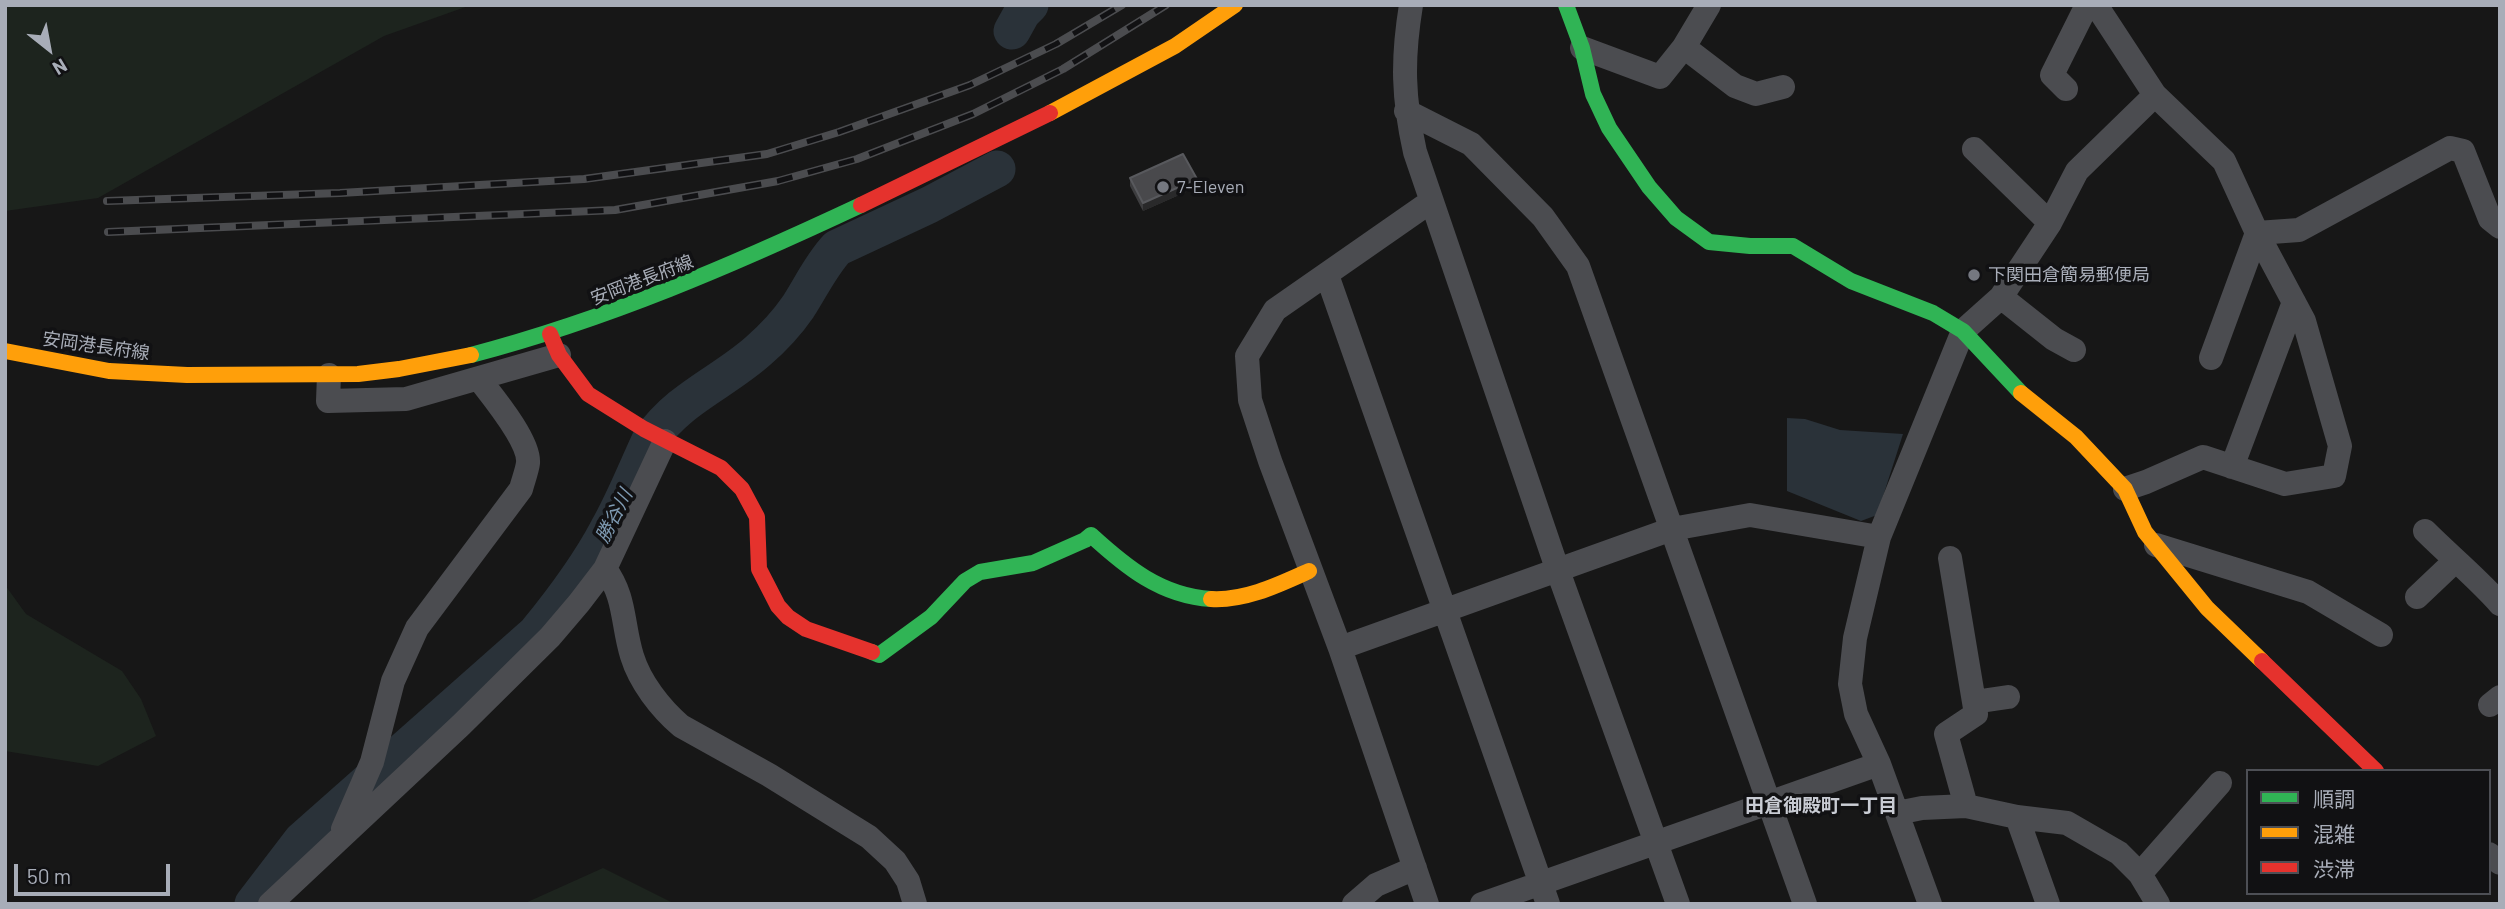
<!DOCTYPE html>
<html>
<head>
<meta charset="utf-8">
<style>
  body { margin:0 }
  #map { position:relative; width:2505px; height:909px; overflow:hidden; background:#171717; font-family:Barlow,"Noto Sans JP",sans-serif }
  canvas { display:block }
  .frame { position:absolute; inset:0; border:7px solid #a8adb8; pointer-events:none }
  .legend { position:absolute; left:2246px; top:769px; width:245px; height:126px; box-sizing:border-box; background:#111113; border:2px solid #4d4f55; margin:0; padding:9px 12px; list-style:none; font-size:21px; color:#a8adb8 }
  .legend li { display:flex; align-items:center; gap:14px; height:35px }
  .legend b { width:35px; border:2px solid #4d4f55 }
  .north { position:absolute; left:14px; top:14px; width:70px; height:70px; -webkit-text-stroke:5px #111113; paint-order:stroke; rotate:149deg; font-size:19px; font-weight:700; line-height:28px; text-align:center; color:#a8adb8 }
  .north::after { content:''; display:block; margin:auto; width:24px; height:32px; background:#a8adb8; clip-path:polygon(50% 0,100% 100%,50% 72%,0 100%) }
  .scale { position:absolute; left:14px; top:864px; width:156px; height:32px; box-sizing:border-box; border:4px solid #a8adb8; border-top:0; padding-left:9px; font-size:21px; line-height:24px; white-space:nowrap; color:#a8adb8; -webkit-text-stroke:5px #111113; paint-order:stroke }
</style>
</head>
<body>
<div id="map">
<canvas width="2505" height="909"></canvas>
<div class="frame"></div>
<ul class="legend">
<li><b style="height:9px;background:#30b455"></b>順調</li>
<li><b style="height:9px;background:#ff9f0a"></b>混雑</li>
<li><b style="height:9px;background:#e5322d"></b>渋滞</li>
</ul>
<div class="north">N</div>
<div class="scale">50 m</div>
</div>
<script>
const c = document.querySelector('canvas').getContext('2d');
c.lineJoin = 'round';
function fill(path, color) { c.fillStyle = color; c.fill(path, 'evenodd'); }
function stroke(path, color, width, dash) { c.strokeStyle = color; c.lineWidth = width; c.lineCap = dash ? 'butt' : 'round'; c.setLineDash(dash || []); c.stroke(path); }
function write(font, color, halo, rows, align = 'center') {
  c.font = font + ' Barlow,"Noto Sans JP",sans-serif'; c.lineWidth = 7; c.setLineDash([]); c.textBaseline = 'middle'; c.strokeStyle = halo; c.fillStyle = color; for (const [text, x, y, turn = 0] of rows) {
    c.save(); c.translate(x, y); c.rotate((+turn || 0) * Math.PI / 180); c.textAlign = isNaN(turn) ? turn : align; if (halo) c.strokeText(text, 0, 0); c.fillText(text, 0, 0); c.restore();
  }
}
fill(new Path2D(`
  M5,5H471L384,36L98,198L5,211Z
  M5,585L26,614L122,671L141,699L156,736L98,766L5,751Z
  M603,868L675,904H523Z`), '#1d241e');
fill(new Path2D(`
  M1787,418L1805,419L1840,430L1903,434L1877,515L1861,521L1787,491Z`), '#2a3239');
stroke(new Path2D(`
  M1012,31L1022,13L1030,5
  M253,904L302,840L536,633C563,600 588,567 608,529C624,501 636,470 650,440C679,398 722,383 758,351C773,338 787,323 798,307C811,287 821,265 837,248L929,205L997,169`), '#2a3239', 37);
stroke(new Path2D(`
  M1411,5C1402,60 1403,98 1415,152L1558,571L1678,904
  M2096,5L2155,95L2224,161L2257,233L2299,230L2450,148L2463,151L2490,219L2500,227
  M1684,47L1735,86L1756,94L1783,87
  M1582,48L1660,77L1684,47L1709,5
  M2066,89L2052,75L2087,5
  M1406,111L1471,144L1543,217L1578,266L1805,904
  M1974,149L2050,223
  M1327,275L1548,904
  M2001,297L2054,339L2074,350
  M2211,358L2257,233
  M329,375L328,401L406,399L559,355
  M2232,467L2294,302
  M2125,489L2146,482L2203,457L2285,484L2334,476L2340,446L2304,321L2257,233
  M2425,531C2450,556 2477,578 2500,604
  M2156,545L2308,592L2381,635
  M1950,558L1976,714L1946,734L1966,806
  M605,569C626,597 622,624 632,656C640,682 660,708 681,726L769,775L869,837L895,861L908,881L915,904
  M2417,597L2455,561
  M1340,648L1672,529L1750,515L1879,537
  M1974,702L2008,697
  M2490,705L2500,697
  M1897,813L1922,808L1966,806L2017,817L2067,823L2119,853L2140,874L2158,904
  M2017,817L2048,904
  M343,829L372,762L393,681L417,628L521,489C523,481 527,471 528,463C530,441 492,396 479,379
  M2489,854L2500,863
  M2140,874L2220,783
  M270,904L461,725L550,637L579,603L605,569L665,441
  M1354,904L1376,885L1415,868
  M1427,904L1340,648L1270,461L1250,400L1247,356L1275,310L1430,202
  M1482,904L1879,764
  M1930,904L1879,764L1856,714L1850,684L1855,638L1879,537L1963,331L2001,297L2050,223L2077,171L2155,95`), '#4b4c50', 24);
stroke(new Path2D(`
  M1566,5L1582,48L1593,94L1609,128L1649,187L1676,218L1709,242L1750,246H1793L1851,281L1933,313L1963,331L2021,393
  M471,355C608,319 733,265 861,205
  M872,652L879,655L931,617L965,581L980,572L1033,563L1085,540L1091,535C1126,567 1161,596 1211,599`), '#30b455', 16);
stroke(new Path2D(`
  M1050,113L1175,46L1235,5
  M5,351L109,371L187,375L358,374L399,369L471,355
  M2021,393L2076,437L2125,489L2145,532L2207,608L2262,661
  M1211,599C1245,601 1278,585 1309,571`), '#ff9f0a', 16);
stroke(new Path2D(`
  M861,205L1050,113
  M550,334L559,355L588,394L644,429L721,468L742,489L757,517L759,569L778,606L788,617L806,629L872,652
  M2262,661L2376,771`), '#e5322d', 16);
const rail = new Path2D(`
  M107,201L340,193L584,179L767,154L839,132L970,85L1056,44L1122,5
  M108,232L615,210L778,181L857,159L973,114L1063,69L1166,5`);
stroke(rail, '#4b4c4f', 8);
stroke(rail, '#111113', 5, [16]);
fill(new Path2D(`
  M1130,178L1197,187L1143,211L1130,186Z`), '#3d3d3f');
fill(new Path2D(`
  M1197,179V187L1143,211V203Z`), '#29292a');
const building = new Path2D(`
  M1183,154L1197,179L1143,203L1130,178Z`);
fill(building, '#49494c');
stroke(building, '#58595d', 2);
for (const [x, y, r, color] of [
  [1163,187,7,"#757880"],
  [1974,275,7,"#757880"]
]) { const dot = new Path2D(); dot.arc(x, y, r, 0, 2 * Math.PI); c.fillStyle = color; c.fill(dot); stroke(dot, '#111113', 2.5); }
write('18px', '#a8adb8', '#111113', [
  ["7-Eleven",1177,187],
  ["下関田倉簡易郵便局",1988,275]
], 'left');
write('18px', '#a8adb8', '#111113', [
  ["安岡港長府線",642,280,-21],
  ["安岡港長府線",96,346,8]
]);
write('italic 19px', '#7f9bb3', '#111113', [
  ["勝谷川",614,516,-63]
]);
write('bold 19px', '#c9ccd4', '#111113', [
  ["田倉御殿町一丁目",1821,806]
]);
</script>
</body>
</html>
